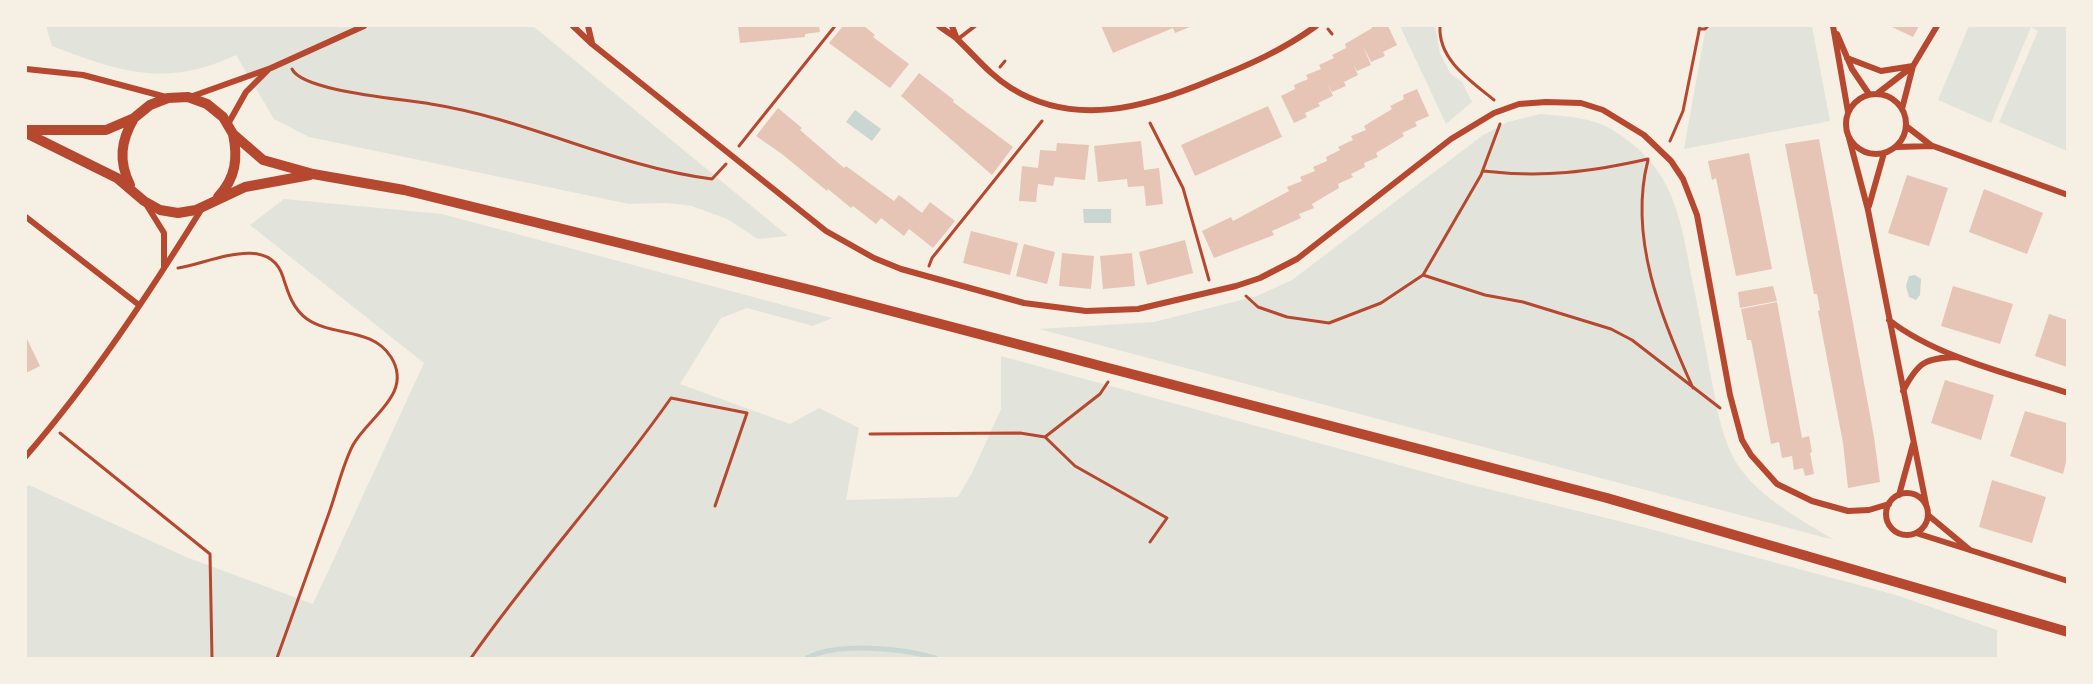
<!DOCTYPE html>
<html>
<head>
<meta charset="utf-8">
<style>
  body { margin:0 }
  #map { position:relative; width:2093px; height:684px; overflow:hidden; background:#f6efe4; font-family:"Varela Round",sans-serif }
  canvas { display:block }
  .frame { position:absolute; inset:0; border:27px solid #f6efe4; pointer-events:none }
</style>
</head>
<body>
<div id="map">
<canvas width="2093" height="684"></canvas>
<div class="frame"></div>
</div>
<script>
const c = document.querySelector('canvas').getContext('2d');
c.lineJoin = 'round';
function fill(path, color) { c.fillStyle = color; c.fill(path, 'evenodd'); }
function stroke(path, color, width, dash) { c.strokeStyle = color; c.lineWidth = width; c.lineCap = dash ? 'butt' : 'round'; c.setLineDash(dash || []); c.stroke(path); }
fill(new Path2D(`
  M46,26H533L788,236L758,239L727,219L692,206L667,203L629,204L309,137L274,119L236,55C166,88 120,72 52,46Z
  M1400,26H1435L1440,53L1450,73L1462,82L1472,102L1446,124Z
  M1706,26H1812L1830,121L1684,149Z
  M1969,26H2067V151L1999,122L2038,31L2031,27L1991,123L1938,100Z
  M1540,114C1562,116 1591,117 1611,129C1673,166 1680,214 1692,279C1699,312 1705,345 1711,377C1717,407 1722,443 1740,468C1762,499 1802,520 1834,540L1039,329L1154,322L1257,296L1292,280L1483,135L1508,122Z
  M284,199L442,214L832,318L813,326L747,308L721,318L680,384L790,424L819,408L859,428L846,500L958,497L972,473L1001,409V356L1472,485L1635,525L1896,595L1997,630V658H26V487L29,485L186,557L313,604L424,363L250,225Z`), '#e2e4dc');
fill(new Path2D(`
  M855,110L881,129L872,141L846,122Z
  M1083,209H1111V223H1084Z
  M1915,275L1921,279L1920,295L1916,300L1909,297L1906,286L1909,276Z`), '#c9d6d2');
stroke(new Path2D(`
  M807,658C837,642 903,648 935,658`), '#c9d6d2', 5);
fill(new Path2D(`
  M738,26H819L820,32L805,34V37L740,43Z
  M843,26H864L875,35L873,37L909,64L890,88L829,43Z
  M1101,26H1192L1175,33L1173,28L1113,53Z
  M1371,26H1388L1397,45L1383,52L1385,56L1371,62L1363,46L1371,65L1357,71L1353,64L1358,75L1344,82L1346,86L1332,92L1328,85L1333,96L1318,103L1320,106L1305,113L1307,117L1294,123L1281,96L1295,89L1294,85L1308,79L1306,75L1321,69L1319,65L1334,58L1332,55L1346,48L1345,44L1372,28Z
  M1890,26H1919L1913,37Z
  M919,73L954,100L953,102L1013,147L992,175L901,96Z
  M1417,89L1429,116L1415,122L1417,126L1402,133L1404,136L1376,153L1378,157L1364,163L1365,167L1351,174L1353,177L1338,184L1339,188L1312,204L1314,208L1299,214L1301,218L1272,231L1274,235L1214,258L1202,231L1231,217L1233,221L1289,191L1287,187L1302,181L1300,177L1315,171L1313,167L1327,161L1326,157L1340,150L1338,147L1353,140L1351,136L1366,130L1364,126L1392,109L1390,106L1404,99L1403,95Z
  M1268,106L1282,137L1195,176L1181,145Z
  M778,108L802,128L800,130L844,168L846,166L894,201L899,195L922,213L930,202L955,221L933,248L909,229L904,236L881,218L876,224L853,206L851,208L828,189L827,191L782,154L756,136Z
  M1819,139L1874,437L1880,482L1848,488L1843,443L1818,311L1820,310L1817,294H1814L1785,144Z
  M1141,141L1144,170L1159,168L1163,204L1146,206L1144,186L1128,187L1127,179L1098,182L1094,146Z
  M1057,143L1089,145L1085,180L1055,177L1053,186L1038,184L1036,202L1019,201L1022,166L1038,168L1040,150L1056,151Z
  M1749,153L1772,269L1736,276L1716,178L1712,180L1708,161Z
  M1907,175L1948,188L1929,246L1888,233Z
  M1984,189L2043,213L2027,254L1969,232Z
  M971,231L1018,243L1010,275L963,263Z
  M1185,240L1193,273L1147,285L1139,252Z
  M1024,244L1055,252L1047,284L1016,276Z
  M1062,253L1094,256L1091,289L1059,286Z
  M1132,253L1135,286L1103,289L1100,256Z
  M1773,286L1777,301L1740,308L1738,292Z
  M1953,286L2013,304L2000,344L1941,326Z
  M1777,302L1802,438L1809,436L1812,452L1810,453L1814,474L1805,476L1803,468L1794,470L1792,456L1782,458L1779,442L1771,444L1754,355L1751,340H1747L1744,324L1741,309Z
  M2049,314L2067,320V367L2035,356Z
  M26,337L40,366L26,373Z
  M1945,380L1994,395L1981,440L1931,423Z
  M2025,411L2067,423V458L2063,474L2010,456Z
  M1992,480L2046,497L2032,543L1979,527Z`), '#e6c5b7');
stroke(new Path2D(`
  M1440,26C1438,60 1471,81 1494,100
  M1328,29L1332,34
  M1699,29H1705L1708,26
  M1000,67L1005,61
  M292,69C303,92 405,99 431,104C527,119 616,167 712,179L726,164
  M1150,123L1183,188L1209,280
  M1670,141L1683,111L1700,26
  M739,146L835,26
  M1648,160C1628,237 1661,318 1693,388
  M1483,171C1543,178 1590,172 1648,159
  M929,266L932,258L1042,121
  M178,268C208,264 269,232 283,277C288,293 293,309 307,319C333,337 372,327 391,357C414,394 368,417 353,445C342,466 337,491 329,513C311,562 294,610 277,658
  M1423,275L1481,175L1500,124
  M1246,296L1258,307L1287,317L1329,323L1381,303L1423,275L1485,295L1523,302L1611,329L1632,340L1720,408
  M60,433L210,554L212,658
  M870,434L1020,433L1045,437L1100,394L1108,382
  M1045,437L1075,466L1167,518L1150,542
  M471,658C533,569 608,488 671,398L747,413L715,506`), '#b5482f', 3);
stroke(new Path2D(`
  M958,39L975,26`), '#b5482f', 4);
stroke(new Path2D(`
  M573,26L592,44L826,231L874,258L901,269L1024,303L1086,311L1138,309L1236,286L1260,278L1297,259L1451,139L1494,113L1519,104L1546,102L1581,103L1603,110L1644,135L1671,161L1683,179L1697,215L1730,395L1742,440L1751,455L1777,484L1812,501L1848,511L1869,510L1889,504
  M588,26L592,43
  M939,26C945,31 952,34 957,39C975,56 990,75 1011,88C1075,128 1147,107 1211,80C1249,65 1283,50 1316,26
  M952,26L957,39
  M1833,26L1848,112
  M1837,34L1852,69L1869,94
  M1847,58L1881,71L1913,66
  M26,69L83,75L166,97
  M1878,93L1913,66
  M1846 124a30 30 0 1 1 60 0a30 30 0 1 1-60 0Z
  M190,97L271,68L364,26
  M1902,109L1913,66L1937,26
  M228,124L246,92L268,70
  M1906,126L1932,146
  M1849,138L1868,210L1926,504
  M1896,147L1933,146L2068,195
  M146,204L164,233V266
  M1869,206L1884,153
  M26,217L139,305
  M1889,320C1936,357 2010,374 2068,393
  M1903,391C1918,362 1925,358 1957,357
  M26,456C92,380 148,295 201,210
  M1886 514a21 21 0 1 1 42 0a21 21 0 1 1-42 0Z
  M1899,495L1913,444
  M1928,515L1970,550
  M1916,533L2068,581`), '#b5482f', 6);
stroke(new Path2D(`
  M26,130H106L134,118L150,105L168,98L188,97L207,104L223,117L233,134L263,160L313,174L404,190L815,291L1116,370L1607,498L2068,632
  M26,133L117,178L144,201L160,210L178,213L196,210L245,187L310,175
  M130,185C118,160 121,141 134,118
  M218,197C236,178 238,158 233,134`), '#b5482f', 10);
</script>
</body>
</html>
